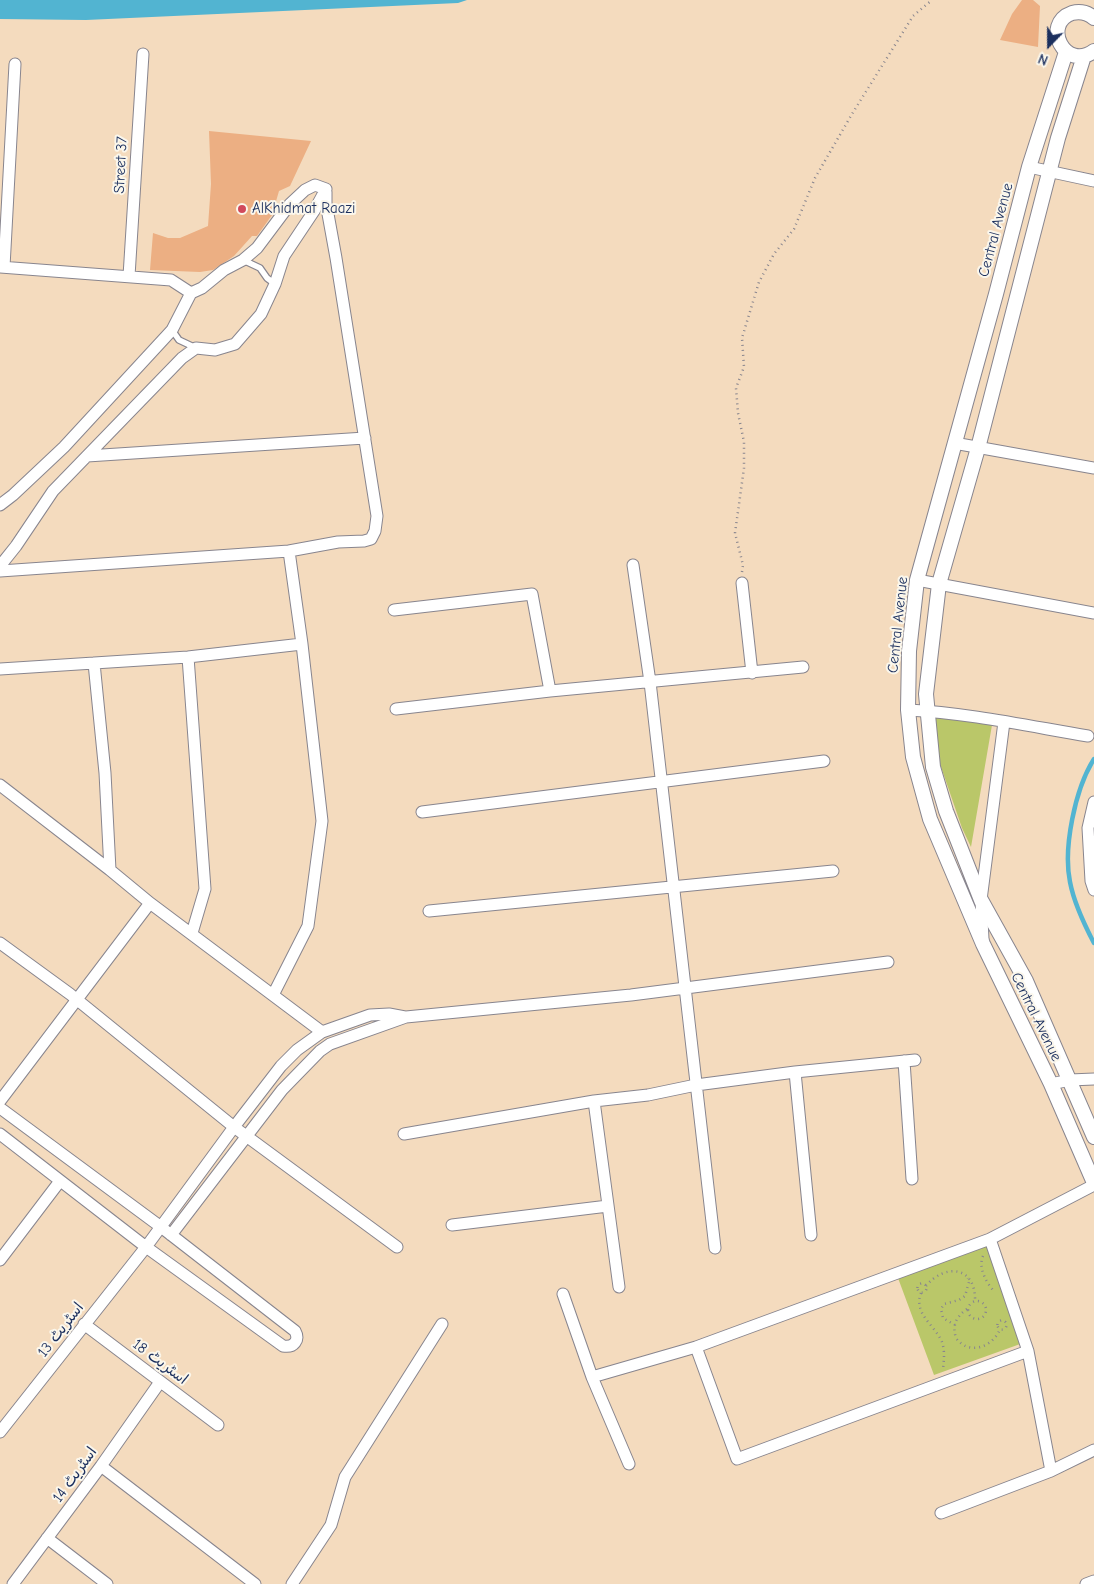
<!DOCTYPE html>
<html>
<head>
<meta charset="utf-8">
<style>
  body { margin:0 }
  #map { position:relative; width:1094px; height:1584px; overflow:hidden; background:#f4dbbe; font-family:"Comic Neue",sans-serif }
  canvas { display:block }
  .north { position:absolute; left:1024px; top:20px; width:50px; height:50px; -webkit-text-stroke:4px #fbf7ec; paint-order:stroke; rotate:202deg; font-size:14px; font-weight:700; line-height:20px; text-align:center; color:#1b2f5e }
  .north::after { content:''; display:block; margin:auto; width:18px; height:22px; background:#1b2f5e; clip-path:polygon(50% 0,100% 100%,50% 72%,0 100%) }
</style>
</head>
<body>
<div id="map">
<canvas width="1094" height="1584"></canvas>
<div class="north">N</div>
</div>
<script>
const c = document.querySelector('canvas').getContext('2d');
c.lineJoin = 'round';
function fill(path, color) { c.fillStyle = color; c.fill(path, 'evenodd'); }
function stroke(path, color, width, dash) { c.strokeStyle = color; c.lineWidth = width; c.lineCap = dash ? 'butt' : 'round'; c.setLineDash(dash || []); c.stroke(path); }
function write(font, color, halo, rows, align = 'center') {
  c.font = font + ' "Comic Neue","Playpen Sans Arabic",sans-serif'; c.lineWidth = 4; c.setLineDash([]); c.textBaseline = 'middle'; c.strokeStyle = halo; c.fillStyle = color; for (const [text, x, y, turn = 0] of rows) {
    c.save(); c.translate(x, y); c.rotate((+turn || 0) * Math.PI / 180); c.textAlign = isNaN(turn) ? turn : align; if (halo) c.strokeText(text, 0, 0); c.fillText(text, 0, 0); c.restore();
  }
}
fill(new Path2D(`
  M932,716L992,725L971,847L962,828L940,764Z
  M987,1245L1023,1343L934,1375L898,1278Z`), '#bac769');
fill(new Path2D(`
  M0,0H467L458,3L86,20L0,19Z`), '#52b4d1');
stroke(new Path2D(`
  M1094,759C1075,789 1063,848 1070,882C1074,903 1084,924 1094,943`), '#52b4d1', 4.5);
fill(new Path2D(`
  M1022,0H1033L1040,6L1038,47L1000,40L1012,14Z
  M209,131L311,141L290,186L279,191L272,215L257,236H252L234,256L213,270L200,272L150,270L153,233L168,238H180L208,226L211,184Z`), '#ecaf83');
const service = new Path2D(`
  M243,260L260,268L267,278L275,284
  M172,330L179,340L196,348`);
const minor = new Path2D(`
  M1029,167L1094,181
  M0,267L171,280L191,293
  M4,267L15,64
  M129,276L143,54
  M954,443L1094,468
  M87,456L365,438
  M0,505L13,495L64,447L172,330L191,293L202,288L224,270L243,260L257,248L290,204L305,190L315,185L326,189L314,211L284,256L275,284L261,314L235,344L215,350L196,348L182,358L53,491L16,546L0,566
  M289,551L338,542L364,541L371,539L375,531L377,516L336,258L326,203V192
  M633,565L650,682L715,1248
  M0,571L289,551L302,644L322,821L308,926L273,995
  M917,580L1094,613
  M742,583L752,673
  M394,610L532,594L550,691
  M188,657L205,889L192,933
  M94,663L105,773L110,870
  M0,669L188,657L302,644
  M396,709L550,691L803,667
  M908,710C968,713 1028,726 1088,736
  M0,785L110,870L150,903L322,1032
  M1094,802L1088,828L1091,881L1094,890
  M422,812L824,761
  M429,911L833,871
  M983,939L981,900L1004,722
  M0,943L70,994L234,1127L397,1247
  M904,1061L912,1179
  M795,1072L811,1235
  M1051,1084L1070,1080L1094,1079
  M0,1101L150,903
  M594,1101L619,1287
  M0,1108L161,1227L295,1331C300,1340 294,1348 283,1346L146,1247L0,1134
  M404,1134L594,1101L648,1095L696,1085L795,1072L915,1060
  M452,1225L608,1206
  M171,1235L282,1090L320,1051L330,1044L406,1017L631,995L888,962
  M990,1239L1028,1351L1051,1471
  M0,1260L60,1181
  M563,1294L592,1377L629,1464
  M84,1324L218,1425
  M696,1347L737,1459L1028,1351
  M592,1377L696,1347L990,1239L1094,1185
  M0,1432L146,1247L234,1127L281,1066L297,1050L322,1032L370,1015L389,1014L405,1017
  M101,1466L255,1584
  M941,1513L1051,1471L1094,1450
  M47,1538L107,1584
  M13,1584L101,1466L160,1382
  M292,1584L331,1525L345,1477L442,1324
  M1086,1584L1094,1581`);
const tertiary = new Path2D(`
  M1094,18C1088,13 1080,11 1072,13C1041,24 1065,72 1094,51
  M1066,52L1029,167L996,294L917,580L909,651L908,710L913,757L930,819L983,944L1051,1084L1094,1183
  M1084,56L1058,138L978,448L939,584L926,694L933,767L946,811L981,900L1026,981L1094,1137`);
stroke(service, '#88858e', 8);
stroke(minor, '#88858e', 13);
stroke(tertiary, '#88858e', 16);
stroke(new Path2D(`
  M742,572L743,565L735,533L744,468V442L738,413L736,388L744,367L742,338L759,282L774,254L794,229L815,178L852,114L913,16L932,0
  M983,1256C978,1267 986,1282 993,1290
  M917.5 1288a4.5 4.5 0 1 1 9 0a4.5 4.5 0 1 1-9 0Z
  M926,1286C945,1263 976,1266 975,1301
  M921,1293C913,1314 935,1325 942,1342C945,1351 944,1360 943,1369
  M968 1310a9 9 0 1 1 18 0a9 9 0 1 1-18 0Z
  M967,1309C956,1317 952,1325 956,1338C969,1356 993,1347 1000,1329
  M997.5 1325a4.5 4.5 0 1 1 9 0a4.5 4.5 0 1 1-9 0Z
  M955,1325L943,1318L941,1309L944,1304L959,1300L965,1296L969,1282L968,1278`), '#88858e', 2.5, [1, 4]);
stroke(service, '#fff', 5.5);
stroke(minor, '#fff', 11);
stroke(tertiary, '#fff', 14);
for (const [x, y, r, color] of [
  [242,209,5,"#d1495b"]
]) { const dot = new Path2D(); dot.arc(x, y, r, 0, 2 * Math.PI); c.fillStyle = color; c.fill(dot); stroke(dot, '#fbf7ec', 2); }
write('15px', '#1b2f5e', '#fbf7ec', [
  ["Street 37",121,165,-87],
  ["Central Avenue",996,230,-75],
  ["Central Avenue",898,625,-84],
  ["Central Avenue",1036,1017,64],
  ["اسٹریٹ 13",61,1330,-52],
  ["اسٹریٹ 18",160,1362,37],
  ["اسٹریٹ 14",75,1475,-54]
]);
write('15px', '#1b2f5e', '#fbf7ec', [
  ["AlKhidmat Raazi",252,209]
], 'left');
</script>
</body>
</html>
